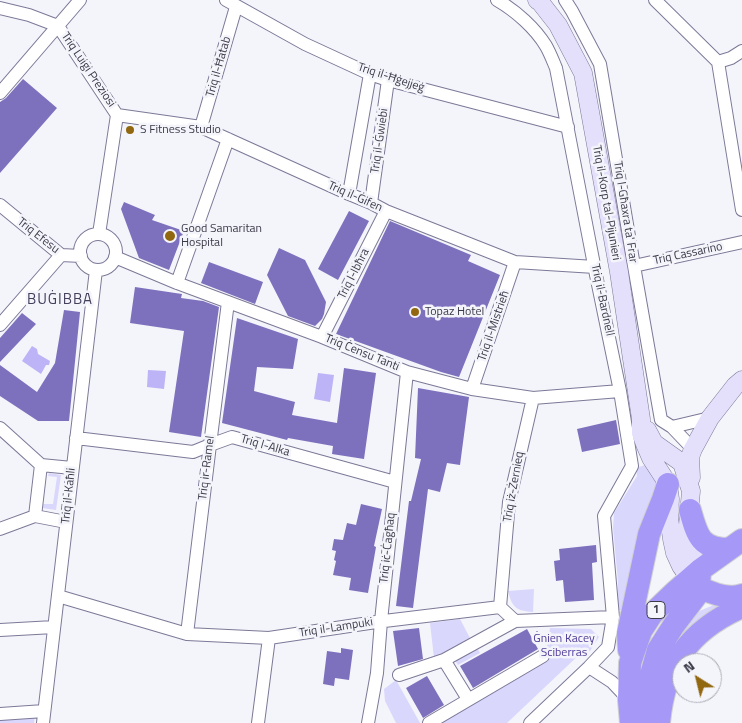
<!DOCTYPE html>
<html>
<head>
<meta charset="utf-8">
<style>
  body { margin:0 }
  #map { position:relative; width:742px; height:723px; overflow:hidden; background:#f4f4fb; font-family:"Titillium Web",sans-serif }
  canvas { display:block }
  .north { position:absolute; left:672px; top:653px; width:50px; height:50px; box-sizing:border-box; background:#f4f4fb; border:1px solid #aaaab3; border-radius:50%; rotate:324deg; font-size:14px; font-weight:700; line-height:20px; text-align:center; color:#3b3a48 }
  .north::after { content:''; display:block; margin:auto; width:18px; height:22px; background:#91670f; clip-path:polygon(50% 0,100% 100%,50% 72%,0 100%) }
</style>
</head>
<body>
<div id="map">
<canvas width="742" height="723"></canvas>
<div class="north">N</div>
</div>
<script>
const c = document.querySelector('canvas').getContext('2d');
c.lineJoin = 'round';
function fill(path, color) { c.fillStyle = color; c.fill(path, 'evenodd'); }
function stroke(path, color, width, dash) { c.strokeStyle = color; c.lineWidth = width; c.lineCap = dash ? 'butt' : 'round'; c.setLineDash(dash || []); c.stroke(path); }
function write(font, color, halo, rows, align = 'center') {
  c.font = font + ' "Titillium Web",sans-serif'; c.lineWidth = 5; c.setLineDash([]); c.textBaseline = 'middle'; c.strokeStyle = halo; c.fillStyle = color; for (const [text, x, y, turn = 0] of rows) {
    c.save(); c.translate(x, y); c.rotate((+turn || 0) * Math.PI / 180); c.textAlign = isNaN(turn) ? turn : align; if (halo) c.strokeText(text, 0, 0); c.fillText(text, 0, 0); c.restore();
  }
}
fill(new Path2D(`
  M651,463L659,481L624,610H617L618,582L613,528L614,513L637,476L636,468Z
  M49,473L61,475L56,510L42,508L43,504H53L57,477L48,476Z
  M534,589L533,612C516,611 512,607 508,591Z
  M716,604L735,605L658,672L690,615Z
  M460,619L470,638L434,658L430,623Z
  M550,628L591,629L599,637L590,651L581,653L507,723H436L550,658L546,651Z
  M476,646L480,653L458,665L454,659Z
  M396,680L420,723H396L385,701L384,689Z
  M35,715L34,723H0V717Z`), '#dad7fd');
fill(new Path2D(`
  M32,346L37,349L38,354L50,361L49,365H46L41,374L22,361Z
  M148,370L166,371L164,389L147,387Z
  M318,373L334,375L330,402L314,399Z`), '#bcb4f6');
fill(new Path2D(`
  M23,79L57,108L0,173V102L6,98Z
  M124,202L155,215L152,220L184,231L169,270L139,258L121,209Z
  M349,211L369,221L338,280L318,269Z
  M390,221L471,255L468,261L500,275L459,377L441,372L336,334Z
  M279,248L305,260L326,302L324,314L322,319L315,326L288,316L267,275Z
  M209,262L263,282L255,304L201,283Z
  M135,287L182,294L181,298L203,301L219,307L201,437L169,432L184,331L130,323Z
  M64,310L80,312L69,421H38L0,396V365L37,392L55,363Z
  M22,313L36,324L0,362V338Z
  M237,318L298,339L293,369L257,367L254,391L295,402L292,415L337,423L344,368L376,373L364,459L332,454L333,446L288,438L287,440L222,423Z
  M418,388L469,397L460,465L447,463L440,492L428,489L413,608L396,606L409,501H411L421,459L415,458Z
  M616,420L620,444L582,452L577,429Z
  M361,504L382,509L374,546L376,547L368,593L349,590L351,578L333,575L336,561L334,560L336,551L332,550L334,539L343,540L347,523L356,525Z
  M596,545L597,562L592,563L594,600L565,602L563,580L556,581L554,561L560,560L559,549Z
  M419,628L423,659L398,666L393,631Z
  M527,629L538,649L473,688L460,666Z
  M341,648L353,650L349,680L335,678L334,686L323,684L327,651L341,653Z
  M427,676L444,705L423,718L406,688Z`), '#7d71be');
const street = new Path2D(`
  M226,0L305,44L370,74L388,80L568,127
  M497,0C516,11 535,28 546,46C550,53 553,61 556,68L595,270L620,391L632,466L604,516L613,617L608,647L589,667L530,723
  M565,0L572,11L600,64L634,266L661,420L672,427L693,449
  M655,0L718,62L742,210
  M0,8L29,15L58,26L117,115
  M718,62L731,58L742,51
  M0,93L80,0
  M117,115L201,127L349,194L371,203L386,211L515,262L595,267
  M201,127L236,7
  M349,194L370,74
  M371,203L388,80
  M0,205L61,255L81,256
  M99,234L117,115
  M80 252a18 18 0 1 1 36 0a18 18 0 1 1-36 0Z
  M115,257L177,283L322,337L407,372L472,389L533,398L620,391
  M634,266L742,242
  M177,283L228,139
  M0,325L61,255
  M322,337L386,211
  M472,389L515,262
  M672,427L710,418
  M0,428L41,465L72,468
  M76,438L193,452L210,445L232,437L395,482
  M35,516L41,465
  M0,529L35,516L66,522
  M58,596L187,634L269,638L376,622L500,607
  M500,607L509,502L533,398
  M500,607L515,621L613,617
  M0,630L54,627
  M187,634L210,445L228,302
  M444,660L468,699
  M589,667L612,682L629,700
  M399,675L444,660L515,621
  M0,714L44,711
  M43,723L96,270
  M258,723L269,638
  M368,723L377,673L381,621L407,372
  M429,723L543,656`);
const secondary = new Path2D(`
  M537,0L540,2L558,25L583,73L619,272L641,419V433L645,444L651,458L668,484L670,499L669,518L672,539L675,553L681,566L690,579
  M647,430L654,443L682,463L691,491L687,536L692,555L700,570
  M691,478L690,457L693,449L710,418L735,386L742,380`);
const highway = new Path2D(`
  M690,510C697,535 700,549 729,549
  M690,579C693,581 696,585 699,587C711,593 729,600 742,595
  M629,650L628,633L649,534L663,499L668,484
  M631,723L629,700L630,663L641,631L652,614L676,591L700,570L742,540
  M646,723L645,704L649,682L658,650L674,625L696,596L699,587L700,570
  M659,723C664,666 689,630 742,607`);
stroke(street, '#7c7997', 14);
stroke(secondary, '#7c7997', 19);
stroke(highway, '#d0d0d3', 24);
stroke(street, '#fff', 12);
stroke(secondary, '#e4e0fc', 18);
stroke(highway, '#a698f6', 22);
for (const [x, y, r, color] of [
  [130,130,5,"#91670f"],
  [170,236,6,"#91670f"],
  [415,312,5,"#91670f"]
]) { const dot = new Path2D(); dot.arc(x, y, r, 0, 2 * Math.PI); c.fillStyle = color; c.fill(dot); stroke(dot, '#f4f4fb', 2); }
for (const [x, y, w] of [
  [656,610,18]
]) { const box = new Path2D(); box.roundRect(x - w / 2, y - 8.5, w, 17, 4); c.fillStyle = '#f4f4fb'; c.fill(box); stroke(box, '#3b3a48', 1); }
write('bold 11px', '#3b3a48', null, [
  ["1",656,610]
]);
write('12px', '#3b3a48', '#f4f4fb', [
  ["Triq il-Ħatab",219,67,-74],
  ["Triq Luigi Preziosi",88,70,56],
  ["Triq il-Ħġejjeġ",391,78,18],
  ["Triq il-Ġwiebi",380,141,-82],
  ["Triq il-Ġifen",355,197,24],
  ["Triq il-Korp tal-Pijunieri",606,203,80],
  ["Triq l-Għaxra ta' Frar",625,212,81],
  ["Triq Efesu",38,236,38],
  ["Triq Cassarino",688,254,-12],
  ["Triq l-Ibħra",354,274,-63],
  ["Triq il-Bardnell",602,300,78],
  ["Triq il-Mistrieħ",494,326,-71],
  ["Triq Ċensu Tanti",362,353,22],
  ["Triq l-Alka",265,446,16],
  ["Triq ir-Ramel",207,468,-83],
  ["Triq iż-Żernieq",514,487,-80],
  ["Triq il-Kaħli",69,496,-84],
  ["Triq iċ-Ċagħaq",388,548,-84],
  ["Triq il-Lampuki",336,628,-9]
]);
write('12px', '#3b3a48', '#f4f4fb', [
  ["S Fitness Studio",140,130],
  ["Good Samaritan",181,229],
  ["Hospital",181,243],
  ["Topaz Hotel",425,312]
], 'left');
write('12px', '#503a98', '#f4f4fb', [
  ["Ġnien Kacey",564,639],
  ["Sciberras",564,653]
]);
c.letterSpacing = '1px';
write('15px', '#44405c', '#f4f4fb', [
  ["BUĠIBBA",60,300]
]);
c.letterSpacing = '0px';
</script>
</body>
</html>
